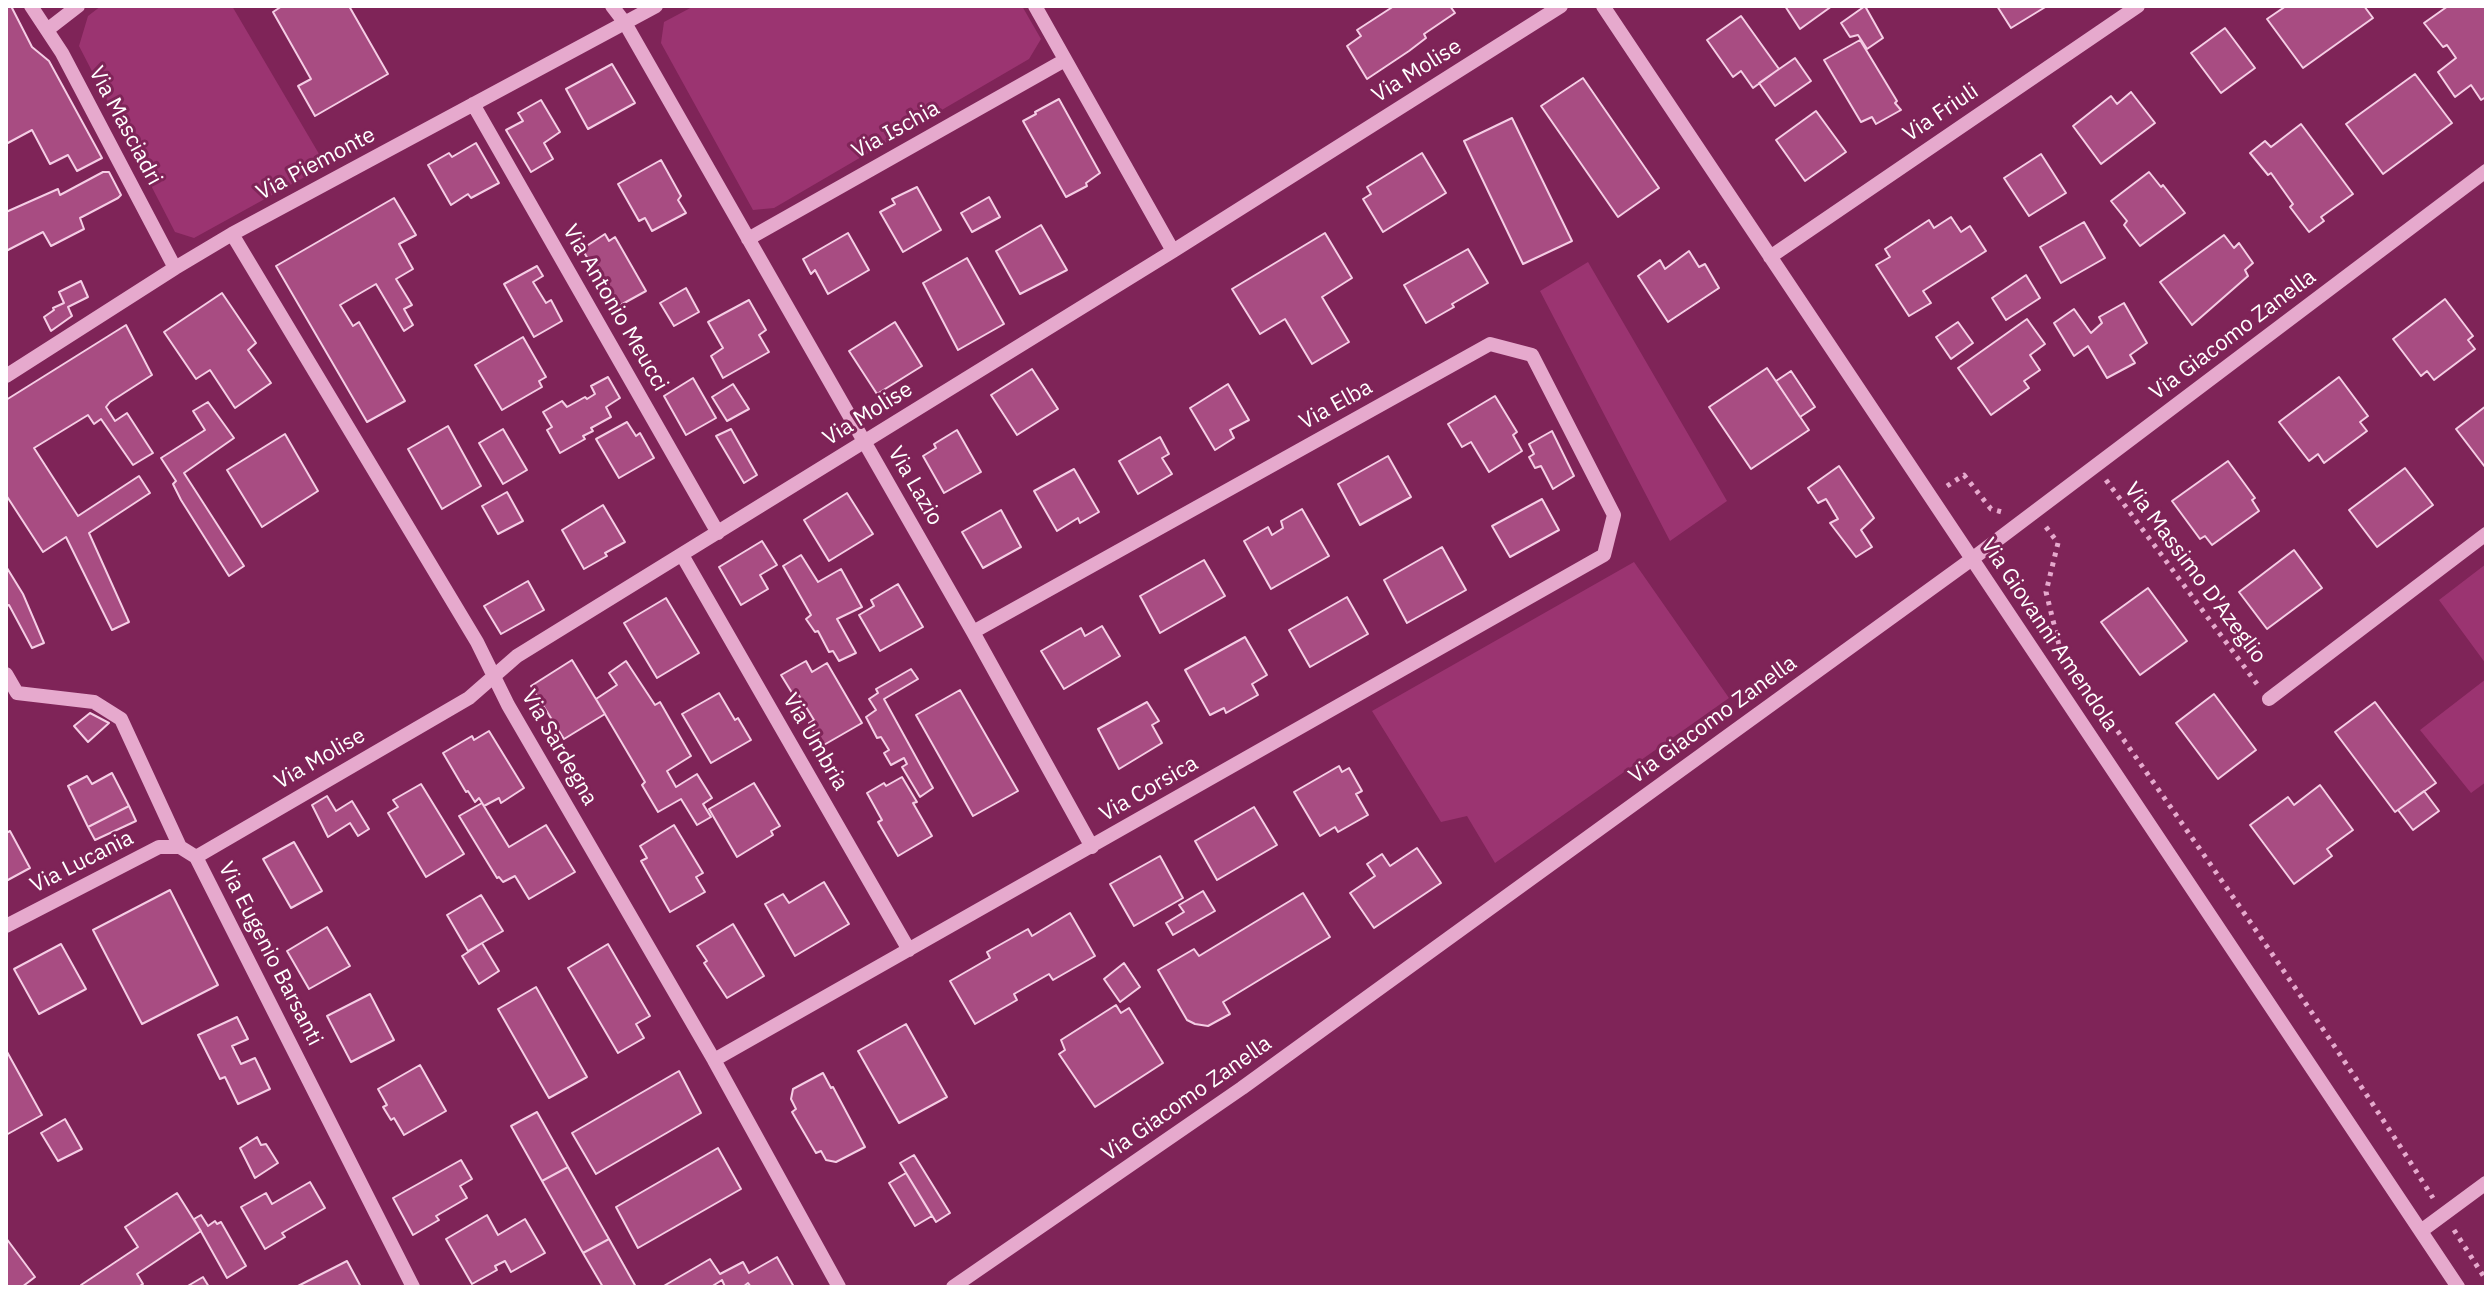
<!DOCTYPE html>
<html>
<head>
<meta charset="utf-8">
<style>
  body { margin:0 }
  #map { position:relative; width:2492px; height:1293px; overflow:hidden; background:#7f2458; font-family:"IBM Plex Sans",sans-serif }
  canvas { display:block }
  .frame { position:absolute; inset:0; border:8px solid #fff; pointer-events:none }
</style>
</head>
<body>
<div id="map">
<canvas width="2492" height="1293"></canvas>
<div class="frame"></div>
</div>
<script>
const c = document.querySelector('canvas').getContext('2d');
c.lineJoin = 'round';
function fill(path, color) { c.fillStyle = color; c.fill(path, 'evenodd'); }
function stroke(path, color, width, dash) { c.strokeStyle = color; c.lineWidth = width; c.lineCap = dash ? 'butt' : 'round'; c.setLineDash(dash || []); c.stroke(path); }
function write(font, color, halo, rows, align = 'center') {
  c.font = font + ' "IBM Plex Sans",sans-serif'; c.lineWidth = 6; c.setLineDash([]); c.textBaseline = 'middle'; c.strokeStyle = halo; c.fillStyle = color; for (const [text, x, y, turn = 0] of rows) {
    c.save(); c.translate(x, y); c.rotate((+turn || 0) * Math.PI / 180); c.textAlign = isNaN(turn) ? turn : align; if (halo) c.strokeText(text, 0, 0); c.fillText(text, 0, 0); c.restore();
  }
}
fill(new Path2D(`
  M101,6H232L322,159L321,168L194,238L175,232L79,46L88,16Z
  M694,6H1022L1041,39L1029,59L774,208L753,210L661,43L664,22Z
  M1588,262L1727,501L1670,541L1540,291Z
  M1634,562L1729,698L1495,863L1467,816L1441,822L1372,711Z
  M2486,564V664L2439,600Z
  M2486,679V782L2471,793L2420,730Z`), '#9b3471');
const building = new Path2D(`
  M6,6H11L32,47L49,61L102,158L77,171L68,155L50,164L32,130L6,144Z
  M282,6H349L388,74L315,116L298,86L311,79L273,12Z
  M1394,6H1450L1455,13L1424,34L1426,38L1409,51L1367,79L1347,46L1361,36L1357,30Z
  M1785,6H1832L1800,29Z
  M1865,6L1883,38L1867,49L1858,35L1850,37L1841,23Z
  M1997,6H2047L2011,28Z
  M2286,6H2364L2373,18L2303,68L2267,19Z
  M2448,6H2486V97L2481,100L2471,85L2455,97L2438,72L2456,58L2447,45L2443,47L2424,23Z
  M1741,16L1779,69L1753,88L1741,71L1733,77L1707,40Z
  M2225,28L2255,68L2221,93L2191,53Z
  M1860,40L1897,101L1895,103L1901,110L1876,124L1872,117L1861,122L1824,60Z
  M1795,58L1811,81L1775,106L1759,83Z
  M612,64L635,103L588,129L566,89Z
  M2415,74L2452,123L2383,174L2346,124Z
  M1583,78L1659,188L1618,217L1541,106Z
  M2131,92L2155,123L2101,164L2073,126L2111,96L2117,104Z
  M1059,99L1100,173L1086,183L1087,186L1066,197L1023,121L1036,114L1035,112Z
  M541,100L560,132L544,143L553,159L531,172L506,130L523,121L518,113Z
  M1816,111L1846,152L1805,181L1776,140Z
  M1512,118L1572,241L1523,264L1464,141Z
  M2301,124L2353,194L2321,217L2324,221L2309,232L2290,207L2293,204L2271,173L2268,175L2250,153L2265,141L2271,147Z
  M476,143L499,183L471,198L468,194L451,205L428,165L449,153L452,157Z
  M1422,153L1446,193L1383,232L1363,199L1371,194L1367,187Z
  M2041,154L2066,193L2029,216L2004,178Z
  M661,160L681,196L678,200L686,213L652,231L645,218L639,221L618,184Z
  M103,172H109L121,195L118,198L80,218L84,229L51,246L43,232L6,251V212L58,189L60,195Z
  M2149,172L2161,187L2163,185L2185,213L2140,246L2124,225L2127,221L2111,201Z
  M917,187L941,230L903,252L880,212L895,204L892,199Z
  M989,197L1000,217L972,232L961,213Z
  M394,198L416,235L399,244L413,269L396,279L412,305L404,309L413,325L404,331L376,284L340,305L353,326L359,322L405,401L367,422L276,266Z
  M1951,217L1961,232L1970,226L1986,251L1923,291L1931,303L1909,316L1876,265L1890,257L1885,249L1929,220L1934,228Z
  M2084,222L2105,258L2061,283L2040,247Z
  M1041,225L1067,270L1020,294L996,251Z
  M848,233L869,270L828,294L815,270L811,274L803,259Z
  M1325,233L1352,278L1322,297L1349,342L1312,364L1285,319L1260,334L1232,289Z
  M605,234L609,241L615,237L646,291L617,307L582,249Z
  M2224,235L2234,248L2239,243L2253,263L2245,270L2248,276L2192,325L2160,282Z
  M1468,249L1488,283L1452,304L1454,307L1426,323L1404,285Z
  M1689,251L1699,267L1705,264L1719,288L1668,322L1638,276L1660,260L1665,269Z
  M967,258L1004,324L958,350L923,283Z
  M537,266L543,276L533,282L546,303L551,300L562,321L534,337L504,284Z
  M2026,275L2040,298L2006,320L1992,298Z
  M81,281L88,297L68,307L72,316L51,331L44,317L54,310L53,308L64,303L59,292Z
  M686,288L699,312L674,326L660,303Z
  M222,293L256,343L248,350L271,383L235,408L210,370L196,379L164,332Z
  M2445,299L2473,336L2468,340L2475,349L2434,380L2427,371L2421,376L2393,339Z
  M749,300L766,330L759,335L769,352L723,378L711,356L723,348L708,322Z
  M2124,303L2147,343L2130,355L2135,363L2107,378L2088,346L2074,356L2054,323L2074,309L2091,333L2102,323L2099,317Z
  M2027,319L2045,344L2030,355L2040,370L2024,381L2029,388L1991,415L1958,368Z
  M895,322L922,366L877,394L849,351Z
  M1958,322L1973,343L1951,359L1936,337Z
  M126,325L152,375L110,402L106,407L115,421L127,413L153,453L133,465L101,419L94,424L88,415L34,448L78,516L139,476L150,493L89,533L129,622L112,630L66,537L43,552L6,495V400Z
  M523,337L546,377L539,381L542,387L502,410L475,365Z
  M1767,368L1809,430L1751,469L1709,407Z
  M1032,369L1058,409L1017,435L991,395Z
  M1791,371L1815,407L1800,417L1776,381Z
  M608,377L620,398L606,407L611,417L591,428L593,431L583,436L585,439L560,453L547,430L552,427L543,412L562,401L567,407L585,397L587,399L595,394L591,386Z
  M2339,377L2368,416L2360,422L2367,431L2324,463L2318,454L2309,461L2279,422Z
  M693,378L716,418L686,435L664,396Z
  M733,384L749,409L727,421L712,397Z
  M1228,384L1249,420L1230,430L1234,438L1215,450L1190,408Z
  M1495,396L1517,432L1513,435L1522,451L1489,472L1471,442L1462,447L1448,424Z
  M208,402L234,438L184,473L244,566L229,576L181,500L173,484L176,481L161,458L205,430L193,411Z
  M2486,406V466L2485,467L2456,429Z
  M627,422L636,436L640,433L654,458L619,478L596,439Z
  M448,426L481,486L442,509L408,449Z
  M503,429L527,470L503,484L479,443Z
  M731,429L757,475L744,483L716,436Z
  M957,430L981,472L944,493L923,456L936,448L934,444Z
  M1552,431L1574,476L1553,489L1541,466L1535,468L1529,457L1534,454L1529,444Z
  M285,434L318,491L262,527L227,470Z
  M1160,437L1169,454L1162,458L1172,474L1138,494L1119,461Z
  M1388,456L1411,497L1360,525L1338,484Z
  M2228,461L2255,498L2252,500L2259,511L2212,545L2205,536L2200,539L2172,501Z
  M1839,466L1874,518L1861,530L1872,547L1856,557L1830,523L1838,519L1826,499L1818,503L1808,488Z
  M2405,468L2433,505L2377,547L2349,510Z
  M1074,469L1099,512L1080,523L1078,518L1057,531L1034,491Z
  M507,492L523,521L498,534L482,506Z
  M847,493L873,534L829,561L804,520Z
  M1542,499L1559,530L1510,557L1492,526Z
  M603,505L625,542L605,553L607,556L584,569L562,530Z
  M1302,509L1329,556L1271,589L1244,541L1268,527L1272,535L1283,528L1281,521Z
  M1001,510L1021,547L983,568L962,532Z
  M762,541L777,565L760,575L768,589L741,605L719,567Z
  M1442,547L1466,590L1407,623L1384,580Z
  M2294,550L2322,588L2267,629L2239,592Z
  M801,555L818,582L841,569L862,607L837,619L856,653L839,661L833,651L829,652L818,631L815,632L806,619L811,615L783,566Z
  M1204,560L1225,596L1160,633L1140,596Z
  M7,568L23,594L44,643L32,648L9,605L6,606Z
  M528,581L544,610L501,634L484,606Z
  M898,584L923,627L880,651L859,615L874,606L871,600Z
  M2148,588L2187,641L2140,675L2101,622Z
  M1347,597L1368,634L1310,667L1289,630Z
  M666,598L699,653L657,678L624,623Z
  M1102,626L1120,656L1064,689L1041,651L1081,628L1085,636Z
  M1245,637L1267,675L1252,684L1258,695L1226,713L1224,708L1210,715L1185,670Z
  M572,660L605,714L564,739L531,686Z
  M626,661L655,705L660,702L691,756L667,771L676,787L697,774L712,798L703,804L711,817L697,825L681,799L658,812L642,785L645,782L596,699L617,685L609,673Z
  M806,661L812,672L827,663L862,723L822,746L809,723L814,720L798,694L794,696L781,675Z
  M911,669L918,679L884,699L933,788L920,797L902,767L907,764L904,758L891,765L884,753L889,750L881,737L877,738L866,717L876,710L869,699L878,693L876,689Z
  M960,690L1018,791L973,816L916,715Z
  M719,693L735,720L738,718L751,740L711,763L682,714Z
  M2214,694L2256,750L2218,779L2176,723Z
  M1147,702L1159,721L1152,725L1162,743L1119,769L1098,729Z
  M2375,702L2436,783L2395,812L2335,732Z
  M90,713L109,723L88,742L74,726Z
  M489,731L524,788L501,803L499,798L484,806L479,798L475,802L468,791L466,792L443,753L472,736L474,740Z
  M1339,766L1342,772L1349,768L1362,791L1356,794L1368,815L1338,832L1335,827L1320,836L1294,792Z
  M112,773L129,806L88,827L68,786L87,776L92,784Z
  M902,777L917,802L913,803L932,836L898,856L878,822L882,820L867,793L884,783L886,786Z
  M754,783L780,826L771,831L773,835L737,857L709,809Z
  M421,784L464,854L426,877L388,813L398,807L393,800Z
  M2320,785L2353,830L2327,849L2332,856L2294,884L2250,825L2288,797L2294,805Z
  M2424,791L2439,811L2413,830L2398,810Z
  M327,796L336,811L352,801L369,829L358,836L350,823L328,837L312,805Z
  M482,803L509,847L546,825L575,872L529,899L515,876L503,882L499,877L497,878L459,816Z
  M129,806L136,821L95,840L88,827Z
  M1254,807L1277,845L1217,880L1195,841Z
  M674,825L703,873L696,877L705,892L670,912L641,861L647,858L640,846Z
  M10,831L30,868L6,881V833Z
  M294,842L322,891L291,908L263,859Z
  M1417,848L1441,883L1374,928L1350,893L1375,876L1367,864L1382,854L1390,866Z
  M1160,856L1183,898L1134,926L1110,884Z
  M824,882L849,924L795,956L765,904L783,894L789,903Z
  M170,890L218,985L142,1024L93,930Z
  M1203,891L1215,911L1173,935L1166,923L1184,912L1179,905Z
  M1303,893L1330,937L1223,1002L1230,1014L1208,1026L1195,1024L1187,1020L1158,970L1194,949L1199,956Z
  M481,895L503,931L468,951L447,915Z
  M1070,913L1095,956L1053,980L1049,974L1014,994L1017,1000L975,1024L950,981L990,958L987,952L1028,929L1032,936Z
  M733,924L764,976L727,998L704,963L707,961L697,946Z
  M327,927L350,966L309,989L287,951Z
  M482,943L499,971L479,984L462,956Z
  M61,944L86,989L39,1014L14,969Z
  M608,944L650,1016L636,1024L644,1038L618,1053L568,968Z
  M1124,963L1140,987L1120,1002L1104,979Z
  M536,987L587,1077L549,1098L498,1009Z
  M370,994L394,1040L351,1062L327,1016Z
  M1116,1005L1121,1013L1129,1008L1163,1063L1095,1107L1059,1054L1065,1050L1061,1040Z
  M237,1017L248,1039L232,1046L241,1064L255,1058L270,1089L238,1104L225,1077L220,1079L198,1035Z
  M906,1024L947,1097L899,1123L858,1051Z
  M6,1050L42,1115L6,1135Z
  M420,1065L446,1111L404,1135L394,1118L391,1120L383,1107L387,1105L378,1089Z
  M679,1071L701,1113L596,1174L572,1133Z
  M823,1073L831,1088L833,1087L865,1147L836,1162L826,1160L821,1151L816,1153L792,1112L796,1109L791,1099L793,1089Z
  M537,1112L568,1167L542,1181L511,1126Z
  M65,1119L82,1149L58,1161L41,1133Z
  M257,1137L261,1145L266,1144L278,1163L255,1178L240,1148Z
  M718,1148L741,1189L638,1248L616,1207Z
  M914,1155L950,1213L936,1222L900,1163Z
  M461,1160L472,1179L460,1186L467,1198L436,1216L439,1220L413,1235L393,1198Z
  M568,1167L609,1239L583,1253L542,1181Z
  M906,1173L932,1216L915,1226L889,1183Z
  M310,1182L325,1208L282,1233L285,1237L265,1249L241,1207L266,1193L272,1204Z
  M177,1193L201,1231L137,1274L143,1284L138,1287H82L81,1285L138,1247L125,1227Z
  M201,1215L208,1226L215,1221L217,1224L221,1222L246,1266L227,1278L194,1219Z
  M487,1215L498,1235L525,1219L545,1253L511,1272L505,1261L495,1266L497,1270L472,1284L446,1239Z
  M6,1238L35,1277L22,1287H6Z
  M609,1239L636,1287H603L583,1253Z
  M777,1257L794,1287H751L748,1283L743,1287H725L722,1280L711,1287H662L710,1259L720,1274L743,1262L749,1273Z
  M347,1261L361,1287H296Z
  M203,1277L209,1287H186Z`);
fill(building, '#a84c82');
stroke(building, '#f5cde5', 2);
stroke(new Path2D(`
  M2106,480L2257,684
  M1947,486L1964,475L1991,509L2002,512
  M2046,527L2058,543L2046,592L2060,649
  M2089,690C2206,858 2324,1025 2433,1198
  M2454,1230L2486,1280`), '#e6a9cd', 5, [4, 6]);
stroke(new Path2D(`
  M31,6L62,53L175,268
  M612,6L625,23L973,632L1092,847
  M1035,6L1173,251
  M1603,6L2458,1287
  M47,30L78,6
  M473,104L718,533
  M232,234L477,642L508,705L714,1060L839,1287
  M748,239L1065,60
  M1770,257L2138,6
  M6,376L175,268L232,234L656,6
  M682,555L909,950
  M6,674L17,693
  M17,693L94,702L121,719L180,847L196,857L413,1287
  M2269,699L2486,534
  M196,857L469,698L517,656L1173,251L1561,6
  M6,926L159,847H180
  M714,1060L1604,555L1614,515L1532,355L1490,344L973,632
  M2421,1231L2486,1183
  M953,1287L1242,1088L1972,559L2486,171`), '#e6a9cd', 14);
write('22px', '#fff', '#7f2458', [
  ["Via Molise",1417,71,-32],
  ["Via Friuli",1941,113,-34],
  ["Via Masciadri",125,126,62],
  ["Via Ischia",896,130,-29],
  ["Via Piemonte",316,164,-28],
  ["Via Antonio Meucci",615,308,60],
  ["Via Giacomo Zanella",2233,335,-37],
  ["Via Elba",1336,405,-29],
  ["Via Molise",868,414,-32],
  ["Via Lazio",915,486,60],
  ["Via Massimo D'Azeglio",2195,573,53],
  ["Via Giovanni Amendola",2049,635,56],
  ["Via Giacomo Zanella",1713,720,-36],
  ["Via Umbria",815,742,60],
  ["Via Sardegna",559,748,60],
  ["Via Molise",320,759,-30],
  ["Via Corsica",1149,789,-30],
  ["Via Lucania",82,862,-27],
  ["Via Eugenio Barsanti",270,954,63],
  ["Via Giacomo Zanella",1187,1099,-35]
]);
</script>
</body>
</html>
